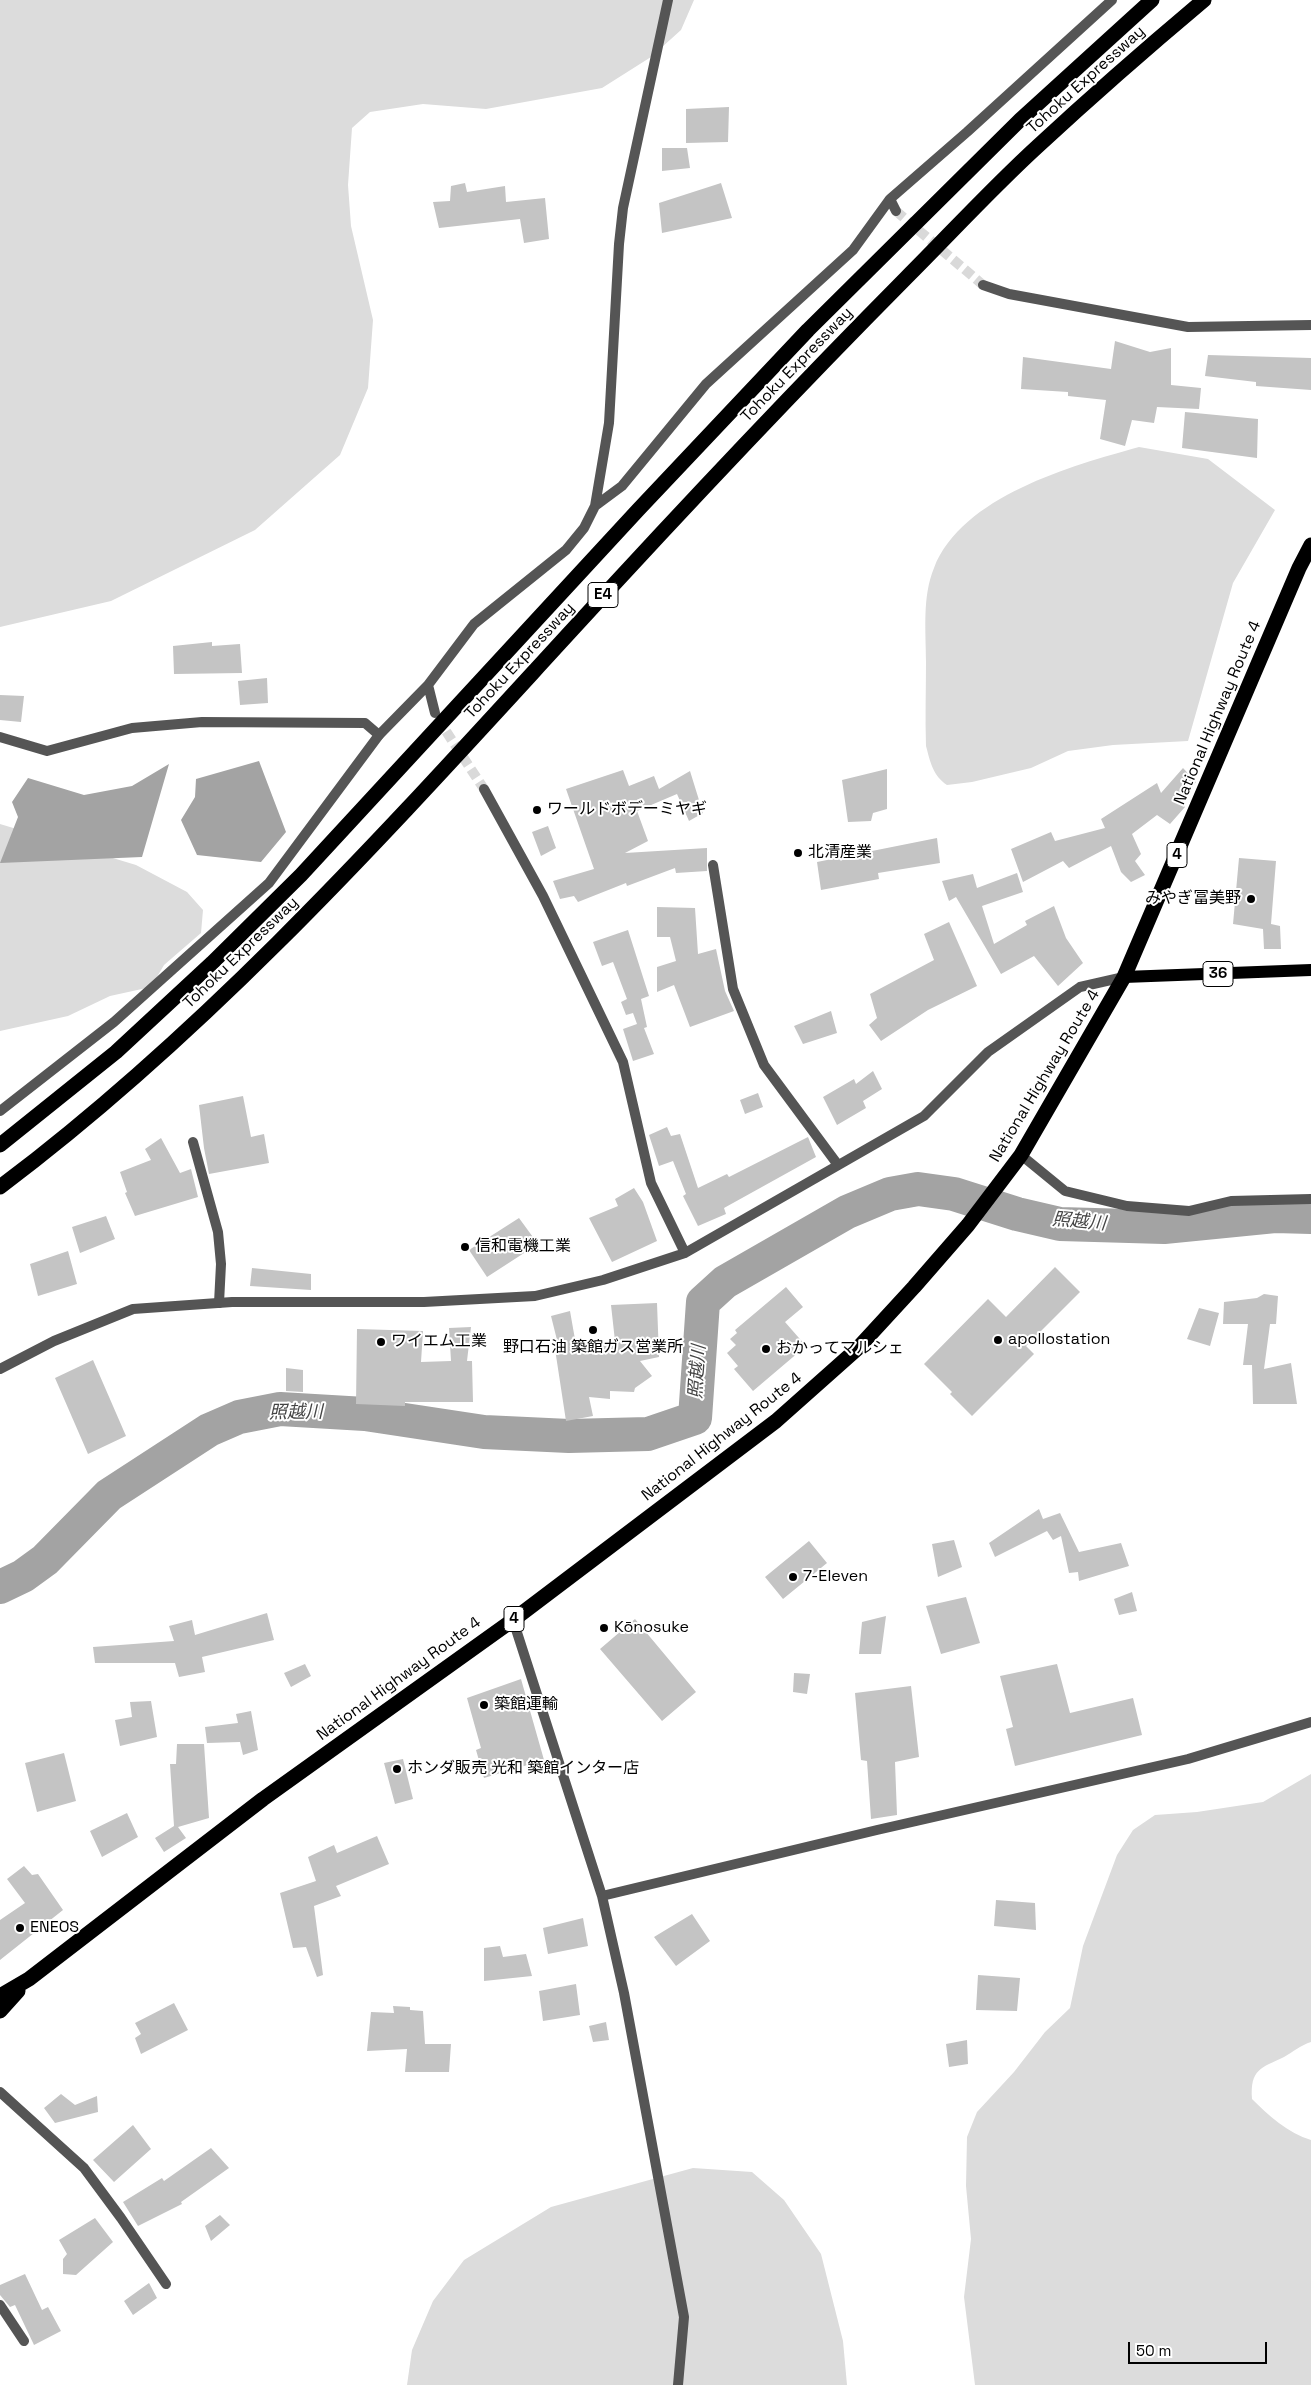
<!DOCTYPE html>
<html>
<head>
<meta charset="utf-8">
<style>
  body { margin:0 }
  #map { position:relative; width:1311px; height:2385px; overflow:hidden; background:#fff; font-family:"Space Grotesk",sans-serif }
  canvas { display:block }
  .scale { position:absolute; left:1128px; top:2342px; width:139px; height:22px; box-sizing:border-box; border:2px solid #000; border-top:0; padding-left:6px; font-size:15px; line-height:18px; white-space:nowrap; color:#000; -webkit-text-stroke:4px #fff; paint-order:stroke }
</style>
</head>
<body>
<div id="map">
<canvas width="1311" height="2385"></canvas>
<div class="scale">50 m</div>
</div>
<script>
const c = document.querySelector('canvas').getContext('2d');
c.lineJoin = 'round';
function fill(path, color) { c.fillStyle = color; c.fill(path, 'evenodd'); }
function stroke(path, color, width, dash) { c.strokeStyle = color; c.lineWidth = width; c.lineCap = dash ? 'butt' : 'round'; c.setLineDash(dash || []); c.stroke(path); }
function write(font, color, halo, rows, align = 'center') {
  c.font = font + ' "Space Grotesk","Noto Sans JP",sans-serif'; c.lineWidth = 4; c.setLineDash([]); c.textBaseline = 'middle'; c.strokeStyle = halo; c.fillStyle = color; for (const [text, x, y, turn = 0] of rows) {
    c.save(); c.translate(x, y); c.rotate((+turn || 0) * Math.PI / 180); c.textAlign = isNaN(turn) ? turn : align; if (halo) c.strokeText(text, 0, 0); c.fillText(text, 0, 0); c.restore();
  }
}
fill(new Path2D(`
  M0,0H694L681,30L651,57L602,88L486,109L423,104L370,112L352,128L348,185L351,226L373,320L368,388L340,455L255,530L111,601L0,627Z
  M1139,447L1208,459L1275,510L1233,583L1188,741L1113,745L1068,751L1031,768L972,782L947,785C933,776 930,761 926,746C925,718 926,690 926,662C926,632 922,597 934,568C962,496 1071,466 1139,447Z
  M0,824L136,865L187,892L203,910L201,933L164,965L151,987L110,996L68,1016L0,1031Z
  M1311,1774V2042C1301,2045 1293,2052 1284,2057C1261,2068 1250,2069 1252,2099C1268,2115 1288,2133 1311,2140V2385H975L964,2297L971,2239L966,2186L967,2137L977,2112L1014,2072L1045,2032L1070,2008L1083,1946L1117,1855L1133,1830L1155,1815L1197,1812L1263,1802Z
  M693,2168L752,2172L784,2200L821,2254L843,2341L847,2385H407L412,2350L433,2301L464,2260L551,2207Z`), '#dcdcdc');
fill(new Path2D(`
  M259,761L286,832L261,862L197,855L181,820L195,797L196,779Z
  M169,764L142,857L0,863L18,817L12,802L28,778L84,795L132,786Z`), '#a3a3a3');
stroke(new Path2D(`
  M0,1587L23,1576L45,1560L109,1495L209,1430L239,1417L280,1409L365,1414L484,1432L569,1436L648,1434L695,1418L703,1302L725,1282L847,1212L890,1194L918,1189L954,1194L1017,1214L1060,1224L1164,1227L1275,1216L1311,1217`), '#a3a3a3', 34);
fill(new Path2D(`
  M729,107L728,142L686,143V109Z
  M662,148H687L690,168L662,171Z
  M465,183L467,192L505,186L506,202L545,198L549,239L524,243L520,219L439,228L433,202L450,201L451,186Z
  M721,183L732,218L662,233L659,203Z
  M1115,341L1150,352L1171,348V385L1201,388L1199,409L1157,407L1154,423L1132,420L1125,446L1100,439L1106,400L1068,396V392L1021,389L1023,357L1111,369Z
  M1208,355L1311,358V390L1256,386V382L1205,376Z
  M1185,412L1258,419L1257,458L1182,448Z
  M212,642V646L240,644L242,673L174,674L173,646Z
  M267,678L268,703L240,705L238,681Z
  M0,695L24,696L21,722L0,720Z
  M1183,768L1196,782L1182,801L1185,807L1170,824L1157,815L1132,834L1141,854L1135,861L1145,875L1131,882L1121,872L1111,846L1069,868L1063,861L1023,882L1011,849L1051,832L1055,841L1105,828L1101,819L1157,783L1161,793Z
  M887,769V809L873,813L871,821L848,822L842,780Z
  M623,770L629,786L654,776L659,789L690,771L703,813L689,821L677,794L637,811L648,841L625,853L707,848V871L676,873L675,868L627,886L626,883L578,902L574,896L560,899L553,881L594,869L566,789Z
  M548,826L556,848L541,856L532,832Z
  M937,838L940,863L878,873L879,879L821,890L817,862Z
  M1239,858L1276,861L1271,924L1280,926L1281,949H1264L1263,929L1233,924Z
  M1017,873L1023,892L982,906L994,944L1027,925L1025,921L1054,906L1066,938L1083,963L1058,986L1034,956L1001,974L956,897L949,901L942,881L973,874L977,888Z
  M657,907L695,908L698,954L716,949L725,991L734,1011L690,1027L674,985L657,992V967L676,961L670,937H657Z
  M949,922L977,986L928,1010L881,1041L869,1025L877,1018L870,994L934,960L924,934Z
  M628,930L649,996L641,999L647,1027L644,1028L654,1054L633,1061L623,1029L637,1024L633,1013L626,1015L621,1002L627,999L613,962L602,966L593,942Z
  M831,1011L837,1033L803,1044L794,1026Z
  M873,1071L882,1089L863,1101L866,1108L837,1125L823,1097L854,1079L856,1084Z
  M758,1093L763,1107L745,1114L740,1100Z
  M243,1096L251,1137L264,1134L269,1163L209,1174L204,1148L199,1105Z
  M667,1127L671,1136L680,1134L698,1188L727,1174L729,1177L808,1137L816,1157L724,1208L726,1214L698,1226L683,1196L686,1194L673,1161L659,1166L649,1135Z
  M161,1138L180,1173L191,1169L198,1197L135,1216L125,1193L127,1192L120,1172L151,1160L145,1149Z
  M634,1188L643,1202L657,1241L612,1262L589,1218L618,1206L615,1199Z
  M106,1216L115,1239L80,1253L72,1227Z
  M519,1218L538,1244L487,1277L469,1250Z
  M68,1251L77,1284L38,1296L30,1264Z
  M1055,1267L1080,1292L1026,1346L1034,1354L972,1416L950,1394L952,1392L924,1364L988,1299L1006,1317Z
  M252,1268L311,1274V1290L250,1286Z
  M786,1287L803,1307L785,1322L806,1346L753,1391L734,1369L738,1366L727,1353L736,1345L730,1339L737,1333L735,1330Z
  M1264,1294L1278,1296L1276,1324H1270L1264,1369L1291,1363L1297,1404H1253L1252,1365H1243L1248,1324H1223L1224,1302L1257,1298Z
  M657,1303L659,1357L640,1361L652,1376L635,1388L634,1392L610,1391V1399L589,1397L593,1416L566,1421L555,1349L559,1348L551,1316L570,1311L576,1345L579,1344V1346L615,1341L611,1305Z
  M1199,1308L1219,1313L1210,1346L1187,1339Z
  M471,1327L467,1361H472L473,1402H405V1406L356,1404L357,1329L423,1331L421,1362L451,1361L449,1328Z
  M93,1360L126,1436L88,1454L55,1378Z
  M286,1368L303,1370V1392L286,1391Z
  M1039,1509L1043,1519L1060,1513L1079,1552L1121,1543L1129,1566L1079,1581L1078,1572L1069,1573L1061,1536L1053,1540L1047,1531L995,1557L989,1543Z
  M954,1540L962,1567L938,1577L932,1544Z
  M809,1541L827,1563L783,1599L765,1577Z
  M1132,1592L1137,1611L1119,1615L1114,1599Z
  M966,1597L980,1643L941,1654L926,1606Z
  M267,1613L274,1640L202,1657L205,1672L179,1677L175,1663H95L93,1647L174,1641L169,1626L192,1620L195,1635Z
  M886,1616L881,1654H859L862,1622Z
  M635,1619L696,1692L662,1721L600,1649Z
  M305,1664L311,1676L291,1687L284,1673Z
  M1057,1664L1070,1713L1133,1698L1142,1735L1015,1766L1006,1729L1013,1727L1000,1676Z
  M794,1673L810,1674L807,1694L793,1692Z
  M521,1679L544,1760L484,1778L476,1750L481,1748L467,1698Z
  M911,1686L919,1757L895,1762L897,1815L871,1819L867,1761L861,1760L855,1693Z
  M151,1701L157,1737L120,1746L115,1720L132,1717L130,1702Z
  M251,1711L258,1750L243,1755L240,1742L207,1743L205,1727L238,1723L236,1714Z
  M177,1744H204L209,1818L178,1827L186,1838L164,1852L155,1838L174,1826L170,1764H176Z
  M64,1753L76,1801L37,1812L25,1763Z
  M403,1759L413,1799L395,1804L384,1763Z
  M127,1813L138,1837L102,1857L90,1831Z
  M377,1836L389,1864L336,1886L341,1896L314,1906L323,1975L317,1977L306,1947L293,1948L280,1893L316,1881L308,1857L334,1845L337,1853Z
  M24,1866L32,1875L38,1874L63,1910L0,1960V1920L25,1903L7,1879Z
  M996,1900L1035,1903L1036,1930L994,1926Z
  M692,1914L710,1941L676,1966L654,1937Z
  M583,1918L588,1946L548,1954L543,1928Z
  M500,1946L503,1957L526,1954L532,1976L484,1981V1948Z
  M978,1975L1020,1978L1017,2011L976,2010Z
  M576,1984L580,2015L543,2021L539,1991Z
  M174,2003L188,2030L141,2054L135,2038L141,2034L135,2023Z
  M393,2006L410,2007V2010L423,2011L425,2044H451L449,2072H405L407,2049L367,2051L371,2012L394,2013Z
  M606,2022L609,2040L593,2042L589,2026Z
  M967,2040L968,2064L949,2067L946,2044Z
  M61,2094L75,2105L97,2096L98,2112L55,2123L44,2108Z
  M133,2125L151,2149L114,2182L93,2160Z
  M211,2148L229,2168L181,2202L182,2204L138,2226L123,2202L162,2178L164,2181Z
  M220,2215L230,2225L211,2241L205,2226Z
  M95,2218L113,2242L76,2275L63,2274V2259L67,2254L59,2240Z
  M25,2274L42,2310L48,2307L61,2331L34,2345L15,2305L10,2307L0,2295V2285Z
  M149,2283L157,2298L133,2315L124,2301Z`), '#c4c4c4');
stroke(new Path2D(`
  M896,211L983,285
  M438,719L484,789`), '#d9d9d9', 10, [10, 5]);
stroke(new Path2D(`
  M0,737L47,751L132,728L202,722L365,723L379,735
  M193,1142L218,1232L221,1264L219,1303
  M1021,1155L1065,1191L1127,1206L1189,1211L1231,1201L1311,1199
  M0,2092L84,2168L121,2218L166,2284
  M0,2305L24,2341`), '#555', 10);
stroke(new Path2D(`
  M890,199L896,211
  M983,285L1009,294L1188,327L1311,325
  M595,506L622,486L706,384L853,250L890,199L967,132L1112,0
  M428,685L435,713
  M484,789L543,896L623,1062L651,1183L685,1253
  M713,865L733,989L764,1065L838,1165
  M0,1111L114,1022L269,883L379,735L428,685L474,624L566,550L584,528L595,506L609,423L619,244L623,208L668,0
  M0,1369L54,1341L133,1309L232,1302H424L535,1296L603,1280L685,1253L924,1116L988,1052L1080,987L1124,977
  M513,1620L602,1896L624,1993L684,2317L678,2385
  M602,1896L877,1830L1188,1759L1311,1722`), '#555', 10);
stroke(new Path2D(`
  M1124,977L1311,970`), '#000', 12);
stroke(new Path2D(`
  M0,1145L116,1052L212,963L301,875L638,510L808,330L1020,120L1152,0
  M0,1187C213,1027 392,826 572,630C681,511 792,393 906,278C950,234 992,188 1038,146C1092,96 1148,47 1204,0
  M0,1996L29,1979L263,1799L513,1620L776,1421L857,1349L914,1287L968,1225L1021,1155L1124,977L1299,568L1311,545
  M0,2011L18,1991`), '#000', 15);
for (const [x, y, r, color] of [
  [537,810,5,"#000"],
  [798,853,5,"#000"],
  [1251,899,5,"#000"],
  [465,1247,5,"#000"],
  [593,1330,5,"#000"],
  [998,1340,5,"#000"],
  [381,1342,5,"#000"],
  [766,1349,5,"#000"],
  [793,1577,5,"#000"],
  [604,1628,5,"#000"],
  [484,1705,5,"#000"],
  [397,1769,5,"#000"],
  [20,1928,5,"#000"]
]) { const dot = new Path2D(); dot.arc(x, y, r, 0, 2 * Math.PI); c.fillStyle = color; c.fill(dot); stroke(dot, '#fff', 2); }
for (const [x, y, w] of [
  [603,595,30],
  [1177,855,20],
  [1218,974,30],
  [514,1619,20]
]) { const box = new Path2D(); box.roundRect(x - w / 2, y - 12.5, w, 25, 4); c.fillStyle = '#fff'; c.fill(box); stroke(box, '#000', 1); }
write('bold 15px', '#000', null, [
  ["E4",603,595],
  ["4",1177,855],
  ["36",1218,974],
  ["4",514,1619]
]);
write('16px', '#000', '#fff', [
  ["Tohoku Expressway",1086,80,-42],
  ["Tohoku Expressway",797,365,-46],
  ["Tohoku Expressway",520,661,-47],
  ["National Highway Route 4",1218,713,-67],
  ["Tohoku Expressway",241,953,-44],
  ["National Highway Route 4",1045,1076,-59],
  ["National Highway Route 4",722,1437,-38],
  ["National Highway Route 4",399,1679,-36]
]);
write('16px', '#000', '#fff', [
  ["ワールドボデーミヤギ",547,810],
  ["北清産業",808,853],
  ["みやぎ冨美野",1241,899,"right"],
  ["信和電機工業",475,1247],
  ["apollostation",1008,1340],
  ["ワイエム工業",391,1342],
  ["野口石油 築館ガス営業所",593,1348,"center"],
  ["おかってマルシェ",776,1349],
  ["7-Eleven",803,1577],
  ["Kōnosuke",614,1628],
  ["築館運輸",494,1705],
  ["ホンダ販売 光和 築館インター店",407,1769],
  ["ENEOS",30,1928]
], 'left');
write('italic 18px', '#444', '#fff', [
  ["照越川",1079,1222,5],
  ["照越川",698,1372,-86],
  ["照越川",296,1413,-1]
]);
</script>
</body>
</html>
